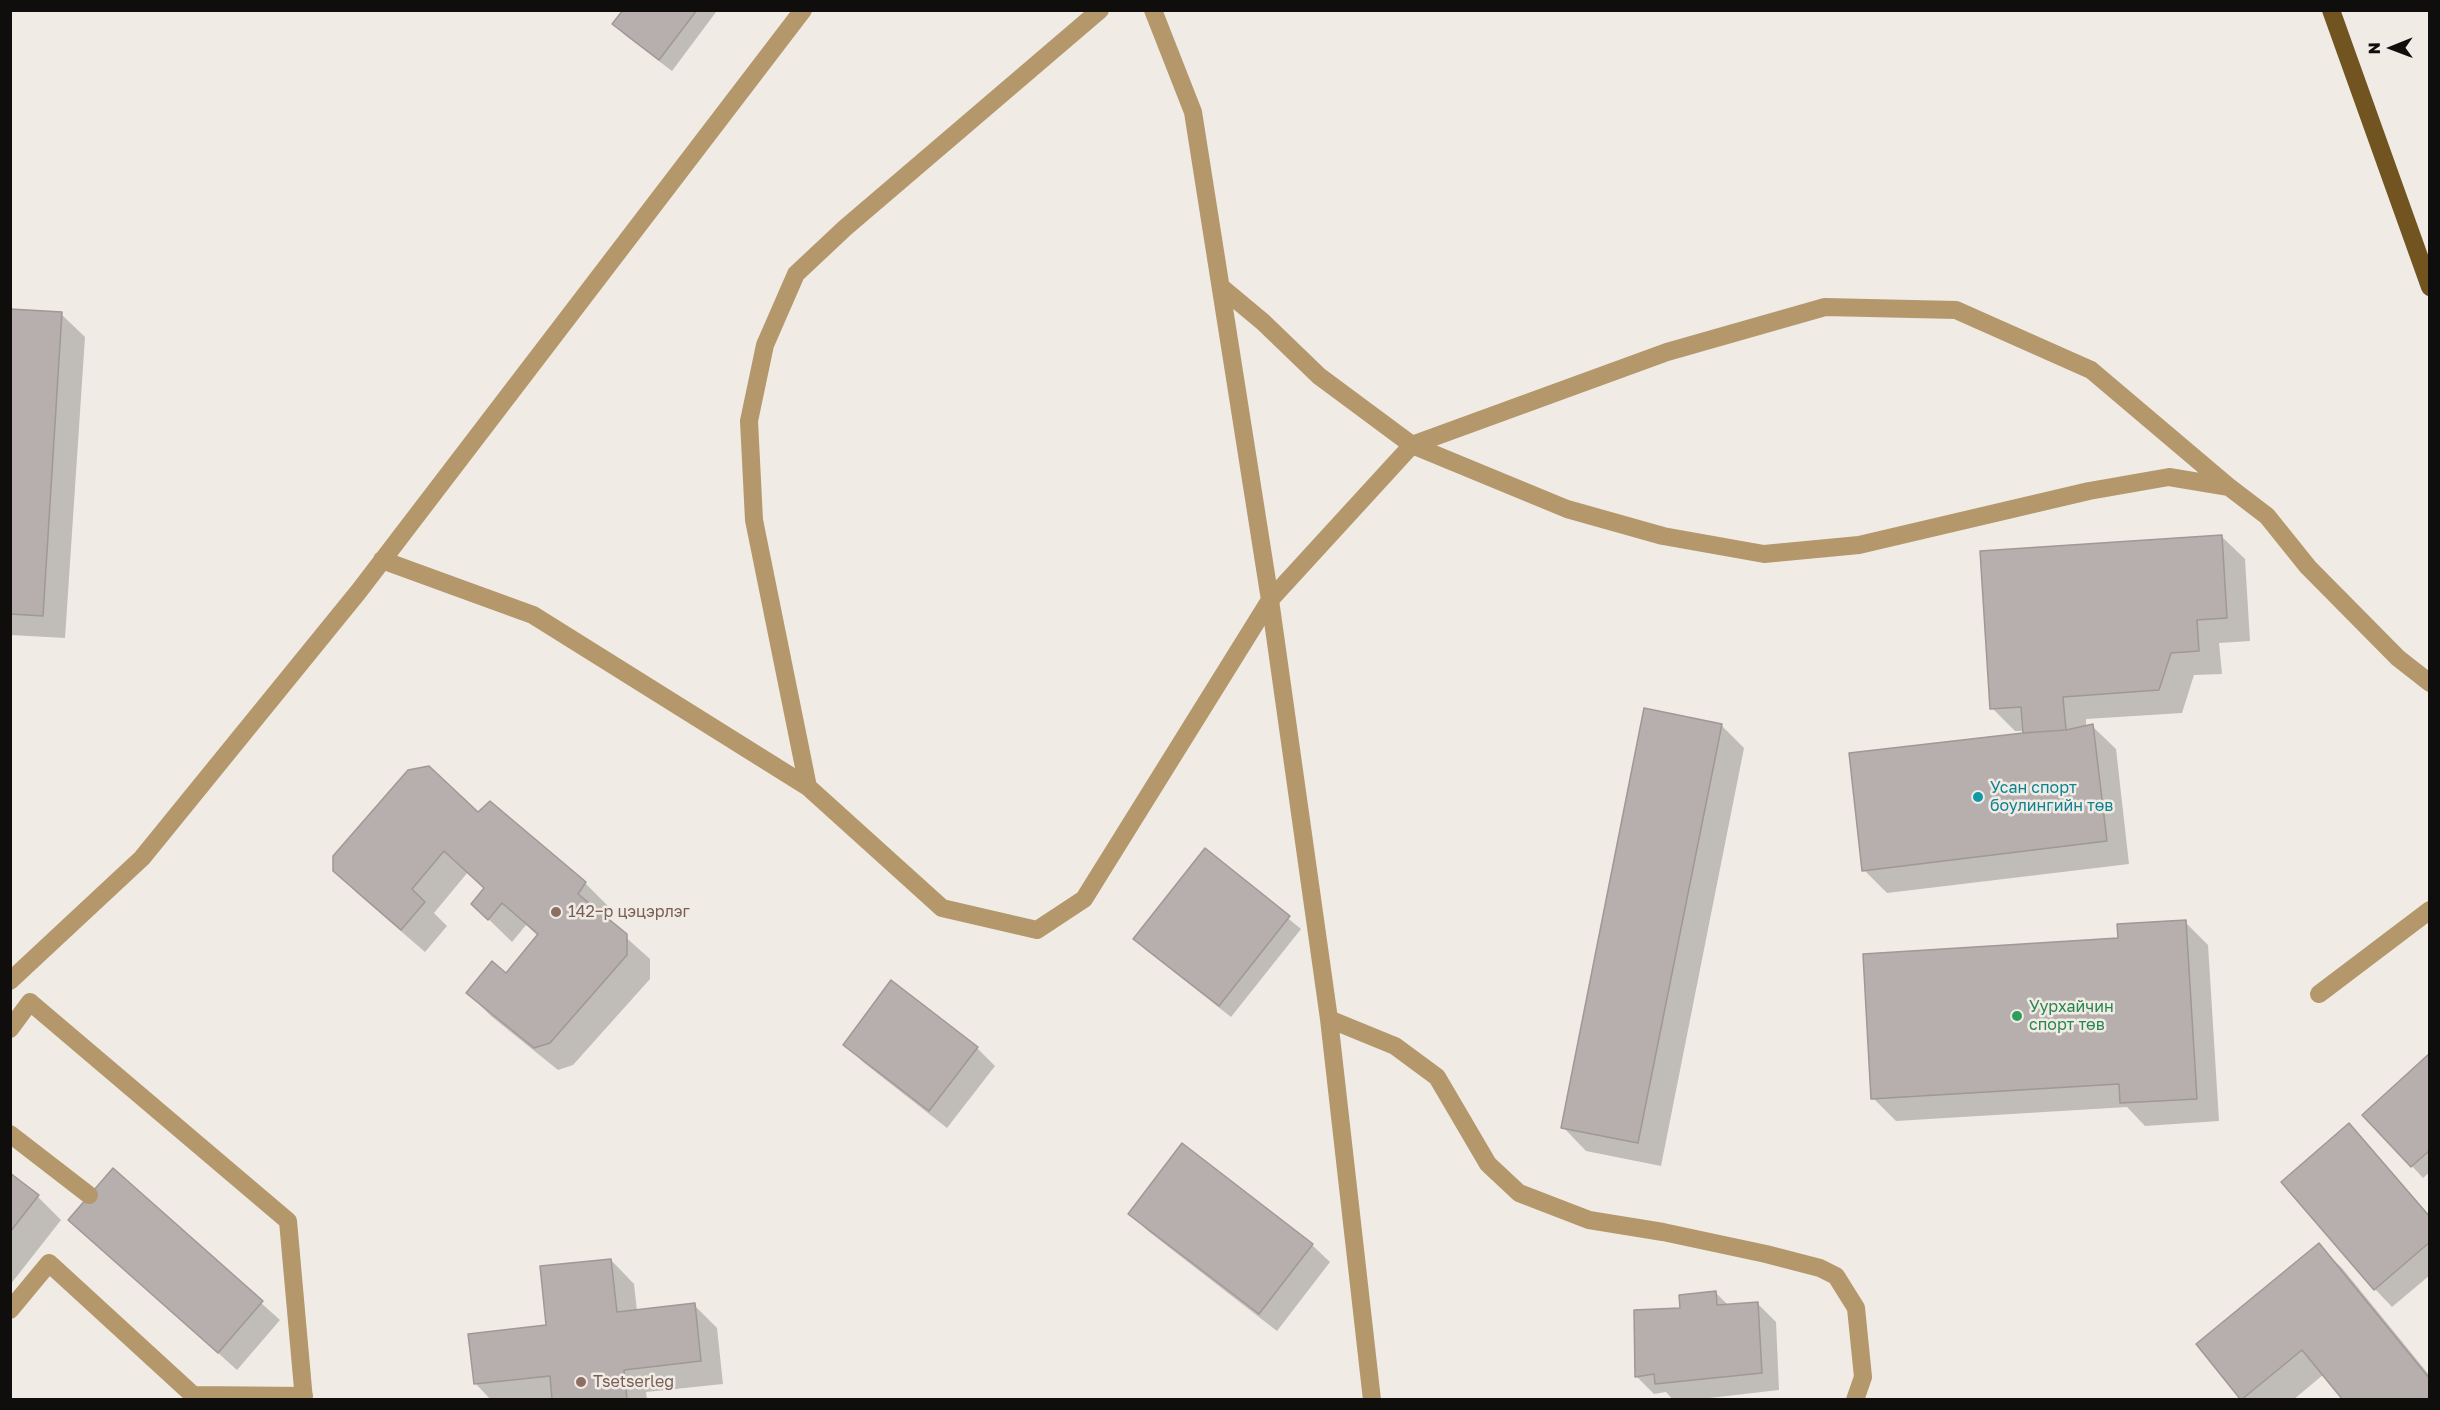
<!DOCTYPE html>
<html>
<head>
<meta charset="utf-8">
<style>
  body { margin:0 }
  #map { position:relative; width:2440px; height:1410px; overflow:hidden; background:#f0ebe5; font-family:"Golos Text",sans-serif }
  canvas { display:block }
  .frame { position:absolute; inset:0; border:12px solid #100e0c; pointer-events:none }
  .north { position:absolute; left:2362px; top:18px; width:60px; height:60px; -webkit-text-stroke:4px #f0ebe5; paint-order:stroke; rotate:269deg; font-size:16px; font-weight:700; line-height:24px; text-align:center; color:#100e0c }
  .north::after { content:''; display:block; margin:auto; width:21px; height:27px; background:#100e0c; clip-path:polygon(50% 0,100% 100%,50% 72%,0 100%) }
</style>
</head>
<body>
<div id="map">
<canvas width="2440" height="1410"></canvas>
<div class="frame"></div>
<div class="north">N</div>
</div>
<script>
const c = document.querySelector('canvas').getContext('2d');
c.lineJoin = 'round';
function fill(path, color) { c.fillStyle = color; c.fill(path, 'evenodd'); }
function stroke(path, color, width, dash) { c.strokeStyle = color; c.lineWidth = width; c.lineCap = dash ? 'butt' : 'round'; c.setLineDash(dash || []); c.stroke(path); }
function write(font, color, halo, rows, align = 'center') {
  c.font = font + ' "Golos Text",sans-serif'; c.lineWidth = 5; c.setLineDash([]); c.textBaseline = 'middle'; c.strokeStyle = halo; c.fillStyle = color; for (const [text, x, y, turn = 0] of rows) {
    c.save(); c.translate(x, y); c.rotate((+turn || 0) * Math.PI / 180); c.textAlign = isNaN(turn) ? turn : align; if (halo) c.strokeText(text, 0, 0); c.fillText(text, 0, 0); c.restore();
  }
}
fill(new Path2D(`
  M625,10H715L716,12L672,71L626,36L614,24Z
  M10,310L61,314L85,337L65,638L10,635Z
  M2221,536L2245,559L2250,641L2219,643L2222,674L2194,675L2182,713L2086,719V727L2092,726L2116,749L2129,864L1887,893L1864,870L2024,734V731H2015L1992,708Z
  M1721,725L1744,748L1661,1166L1586,1151L1563,1127Z
  M478,814L585,883L608,906L602,916L650,959V979L573,1065L558,1070L491,1016L468,993L507,975L538,936L526,925L512,942L473,904L485,889L468,872L434,913L447,926L425,952L358,894L334,870Z
  M1205,850L1301,929L1231,1017L1147,951L1135,939Z
  M2185,922L2208,945L2219,1121L2145,1126L2127,1107L1896,1121L1873,1098L2120,940Z
  M845,1044L977,1048L995,1066L947,1128L863,1062Z
  M2430,1055V1172L2423,1178L2412,1166Z
  M2349,1125L2430,1216V1275L2392,1307L2375,1289Z
  M113,1170L280,1320L237,1370L70,1220Z
  M10,1175L38,1197L61,1220L10,1285Z
  M1130,1214L1312,1245L1330,1262L1277,1331L1148,1231Z
  M2318,1245L2342,1268L2430,1376V1400L2324,1374L2293,1400H2243L2198,1344Z
  M611,1260L634,1284L637,1311L694,1305L717,1328L723,1384L646,1392L647,1400H491L475,1383L548,1326Z
  M1716,1293L1729,1306L1758,1304L1776,1322L1779,1390L1692,1400H1673L1666,1392L1654,1394L1637,1377L1682,1310Z`), '#0003');
const building = new Path2D(`
  M623,10H697L659,60L612,24Z
  M10,309L62,312L43,616L10,614Z
  M2222,535L2227,618L2197,620L2199,651L2171,653L2159,690L2063,697L2066,730L2023,733L2021,707L1990,709L1980,551Z
  M1644,708L1722,724L1638,1143L1561,1128Z
  M2093,724L2107,841L1862,871L1849,753L2023,733L2066,730Z
  M429,766L478,812L490,801L586,882L578,894L627,934V955L550,1043L534,1048L466,993L492,961L506,973L538,934L502,903L488,920L471,904L484,888L444,851L412,889L425,902L401,930L333,871V856L408,770Z
  M1205,848L1290,916L1219,1006L1133,939Z
  M2186,920L2197,1099L2120,1103L2119,1084L1871,1099L1863,954L2118,938L2117,924Z
  M891,980L978,1047L929,1111L843,1045Z
  M2430,1053V1150L2411,1167L2362,1115Z
  M2349,1123L2430,1217V1242L2374,1290L2281,1182Z
  M1182,1143L1313,1244L1259,1314L1128,1214Z
  M113,1168L263,1301L218,1353L68,1220Z
  M10,1173L39,1195L10,1232Z
  M2319,1243L2430,1379V1400H2343L2302,1350L2241,1400L2196,1344Z
  M611,1259L617,1312L695,1303L701,1361L624,1370L627,1400H552L550,1376L474,1384L468,1334L546,1325L540,1266Z
  M1716,1291L1717,1305L1758,1302L1762,1373L1655,1384L1654,1374L1635,1377L1634,1310L1680,1308L1679,1295Z`);
fill(building, '#b7aeae');
stroke(building, '#a09797', 1.5);
stroke(new Path2D(`
  M1153,10L1193,112L1270,600L1329,1019L1372,1400
  M1221,287L1263,322L1319,376L1412,445L1667,352L1825,307L1956,310L2091,370L2228,486
  M382,560L533,615L808,787L942,908L1037,930L1084,899L1270,600L1412,445L1567,509L1663,536L1764,554L1859,545L2089,491L2169,477L2229,487L2267,516L2308,567L2398,658L2430,683
  M808,787L754,520L749,421L765,345L796,274L845,228L1100,10
  M10,981L142,858L359,591L803,10
  M2319,994L2430,910
  M1329,1019L1395,1046L1437,1077L1488,1164L1519,1193L1589,1220L1663,1232L1766,1254L1820,1268L1836,1276L1856,1308L1863,1377L1855,1400
  M10,1029L30,1002L288,1221L304,1400
  M10,1134L89,1195
  M10,1310L49,1263L193,1395L304,1396`), '#b4976a', 18);
stroke(new Path2D(`
  M2331,10L2430,287`), '#725421', 18);
for (const [x, y, r, color] of [
  [1978,797,6,"#0f9aa8"],
  [556,912,6,"#8d6e63"],
  [2017,1016,6,"#2e9e5b"],
  [581,1382,6,"#8d6e63"]
]) { const dot = new Path2D(); dot.arc(x, y, r, 0, 2 * Math.PI); c.fillStyle = color; c.fill(dot); stroke(dot, '#f0ebe5', 2); }
write('16px', '#0d838f', '#f0ebe5', [
  ["Усан спорт",1990,788],
  ["боулингийн төв",1990,806]
], 'left');
write('16px', '#785e54', '#f0ebe5', [
  ["142−р цэцэрлэг",568,912],
  ["Tsetserleg",593,1382]
], 'left');
write('16px', '#27864d', '#f0ebe5', [
  ["Уурхайчин",2029,1007],
  ["спорт төв",2029,1025]
], 'left');
</script>
</body>
</html>
